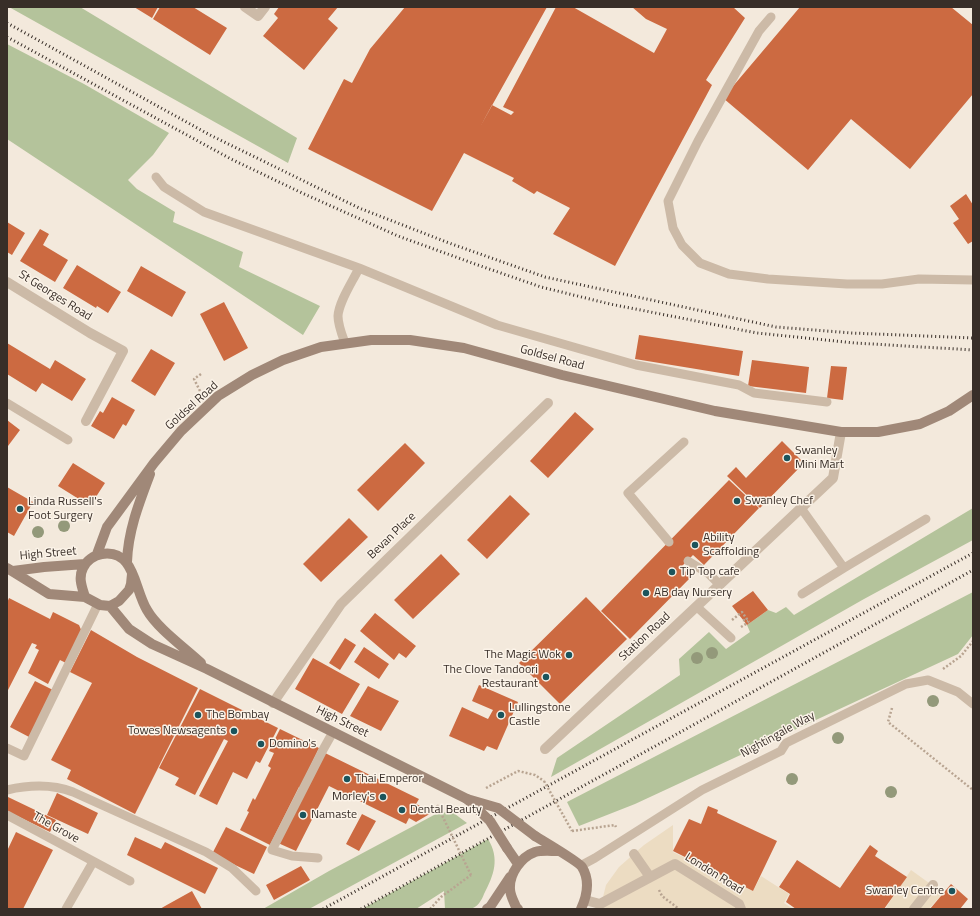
<!DOCTYPE html>
<html>
<head>
<meta charset="utf-8">
<style>
  body { margin:0 }
  #map { position:relative; width:980px; height:916px; overflow:hidden; background:#f3e9dc; font-family:"Titillium Web",sans-serif }
  canvas { display:block }
  .frame { position:absolute; inset:0; border:8px solid #382e28; pointer-events:none }
</style>
</head>
<body>
<div id="map">
<canvas width="980" height="916"></canvas>
<div class="frame"></div>
</div>
<script>
const c = document.querySelector('canvas').getContext('2d');
c.lineJoin = 'round';
function fill(path, color) { c.fillStyle = color; c.fill(path, 'evenodd'); }
function stroke(path, color, width, dash) { c.strokeStyle = color; c.lineWidth = width; c.lineCap = dash ? 'butt' : 'round'; c.setLineDash(dash || []); c.stroke(path); }
function write(font, color, halo, rows, align = 'center') {
  c.font = font + ' "Titillium Web",sans-serif'; c.lineWidth = 3; c.setLineDash([]); c.textBaseline = 'middle'; c.strokeStyle = halo; c.fillStyle = color; for (const [text, x, y, turn = 0] of rows) {
    c.save(); c.translate(x, y); c.rotate((+turn || 0) * Math.PI / 180); c.textAlign = isNaN(turn) ? turn : align; if (halo) c.strokeText(text, 0, 0); c.fillText(text, 0, 0); c.restore();
  }
}
fill(new Path2D(`
  M9,7H80L297,138L288,163Z
  M7,44L84,84L169,133L153,155L128,180L137,189L175,212L173,222L243,252L239,267L320,306L303,335L7,139Z
  M973,508V540L864,599L551,777L557,758L680,675L679,659L709,632L726,649L750,632L747,625L768,610L776,613L786,607L794,615Z
  M973,592V635L958,654L635,804L579,826L567,802Z
  M451,811L467,823L309,909H263L329,871L434,815Z
  M488,839C500,859 494,875 484,894C482,900 477,908 470,909C462,911 453,909 445,909L444,891L416,909H362Z`), '#b4c39b');
fill(new Path2D(`
  M673,825V852L753,891L761,876L789,894L784,903L793,909H600L606,885L619,867L644,845Z
  M911,870L943,893L929,909H885Z`), '#ecdcc2');
fill(new Path2D(`
  M134,7H158L152,18Z
  M160,7H193L227,28L210,55L153,19Z
  M279,7H338L328,19L338,28L304,70L263,36L278,18L274,14Z
  M405,7H547L480,127L492,105L511,115L514,112L503,107L556,7H573L654,53L667,29L646,19L632,7H733L745,18L706,80L712,85L615,266L553,234L570,208L537,191L534,194L512,181L514,178L464,153L432,211L308,149L344,79L352,83L370,49Z
  M800,7H951L973,25V94L910,169L851,119L808,170L723,98Z
  M966,194L973,205V241L968,244L953,223L959,219L950,206Z
  M7,222L25,233L12,255L7,252Z
  M40,229L49,234L43,245L68,260L55,282L20,261Z
  M77,265L121,292L108,313L97,306L96,308L63,288Z
  M141,266L186,292L172,317L127,291Z
  M224,302L248,348L224,361L200,314Z
  M639,335L743,351L739,376L635,359Z
  M7,343L50,369L55,360L86,379L72,401L42,383L36,392L7,374Z
  M151,349L175,363L155,396L131,381Z
  M752,360L809,367L806,393L748,386Z
  M831,366L847,367L843,400L827,398Z
  M112,397L135,410L126,426L123,424L114,439L91,426L100,411L103,413Z
  M575,412L594,429L548,478L530,461Z
  M7,420L20,430L8,446L7,445Z
  M782,441L804,463L760,508L727,476L736,467L746,478Z
  M405,443L425,463L378,511L357,490Z
  M73,463L105,483L90,506L58,486Z
  M729,480L759,508L704,565L693,555L681,567L691,577L630,639L601,611Z
  M7,487L33,502L14,536L7,532Z
  M510,495L530,514L487,559L467,540Z
  M349,518L368,537L321,582L303,564Z
  M441,554L460,574L413,619L394,600Z
  M753,591L768,610L747,625L732,606Z
  M586,597L627,639L560,704L519,663Z
  M9,598L50,619L53,612L79,625L82,632L66,663L60,660L48,684L28,673L39,650L35,648L37,645L32,643L7,692V603Z
  M375,613L416,646L406,658L399,653L394,660L360,631Z
  M91,630L137,657L198,688L135,814L67,779L71,770L51,760L92,683L70,672Z
  M345,638L356,645L340,670L329,663Z
  M364,647L389,664L379,679L354,662Z
  M313,658L360,684L342,714L295,689Z
  M35,681L55,691L31,738L10,727Z
  M479,685L518,702L497,750L487,746L484,751L449,736L462,707L488,719L493,710L472,701Z
  M368,686L399,701L381,731L350,716Z
  M200,689L278,728L260,763L256,761L247,779L233,772L217,805L199,796L228,741L224,739L195,795L175,785L179,778L159,768Z
  M280,729L319,748L300,788L299,787L270,845L240,830L249,812L247,811L253,798L255,800L271,768L268,766L274,753L269,751Z
  M323,752L419,799L416,804L433,812L416,822L409,818L406,824L329,786L296,851L278,843Z
  M57,793L98,813L88,834L47,815Z
  M8,797L56,820L50,832L7,811Z
  M708,806L718,810L717,813L777,841L753,891L673,851L689,819L701,824Z
  M362,814L376,821L359,851L346,844Z
  M226,827L267,847L254,874L212,854Z
  M16,832L53,850L23,909H7V851Z
  M135,837L161,849L165,842L218,868L205,894L127,855Z
  M870,845L878,851L875,856L907,877L884,909H796L786,902L790,894L779,887L797,860L840,888Z
  M301,866L310,880L274,900L266,885Z
  M951,884L968,899L960,909H930Z
  M192,891L202,909H160L165,906Z`), '#cc6a41');
stroke(new Path2D(`
  M200,391L194,379L201,374
  M732,620L742,612L749,622
  M743,620L748,621
  M741,627L749,622
  M943,669L961,656L973,641
  M892,708L888,722L973,790
  M486,788L518,771L535,775L544,781
  M572,831L615,825L616,827
  M659,890L662,896L679,909
  M430,909L441,897L471,875`), '#b8a491', 2.5, [2, 2]);
stroke(new Path2D(`
  M771,17L759,31L698,141L668,201L673,228L682,245L700,263L729,274L768,279L847,284H882L919,279L973,280
  M156,177L164,187L204,212L359,268
  M345,343C342,335 338,325 338,316C339,301 353,281 359,268L497,325L636,365L739,385L754,393L827,402
  M7,403L68,440
  M801,508L844,568L926,519
  M669,542L628,493L684,442
  M688,561L709,574L720,585
  M802,594L844,568
  M697,607L731,638
  M7,748L24,756L98,604
  M7,790C29,785 52,784 73,792L206,852L232,868L256,891
  M7,815L130,881
  M318,858L292,856L272,850L324,748L333,732
  M582,865L595,858L702,790L781,751L786,743L906,684L928,680L958,692L973,704
  M66,909L93,862`), '#ccbaa7', 9);
stroke(new Path2D(`
  M245,7L258,16L265,7
  M7,282L90,333L123,351L86,421
  M273,703L341,604L548,403
  M545,749L833,478L841,432
  M634,854L650,877
  M585,900L600,904L675,864L739,904L741,909
  M914,909L933,885`), '#ccbaa7', 10);
stroke(new Path2D(`
  M97,554L107,527L154,463L181,431L218,396L252,375L283,360L321,347L371,340H410L464,348L562,375L715,411L841,432H878L920,424L949,411L973,395
  M127,562C128,531 139,503 150,474
  M7,568L49,594L85,597L100,605L110,606L119,601L129,590L131,584L132,574
  M13,571L44,567L85,564
  M85,597C82,587 78,578 83,568C86,561 94,555 102,554C135,549 134,589 147,610C157,628 185,648 201,663
  M110,606L129,629L152,644L207,669L467,799
  M535,836C543,841 579,862 582,867C590,880 587,896 581,909
  M507,848L518,864
  M487,909L490,907L510,877
  M518,909L516,907C514,902 510,895 510,889C509,874 521,857 535,852C542,850 550,851 557,851`), '#a08878', 10);
stroke(new Path2D(`
  M7,23L210,135L359,208L449,243L545,277L776,327L852,333L973,338
  M7,37L231,159L302,193L398,236L475,264L541,287L610,304L757,333L855,343L973,350
  M323,909L973,553
  M361,909L973,570`), '#382e28', 3, [1, 3]);
stroke(new Path2D(`
  M544,781L572,831
  M437,805L471,875`), '#b8a491', 2.5, [2, 2]);
stroke(new Path2D(`
  M467,799L498,808L535,836
  M468,800L490,821L507,848`), '#a08878', 10);
c.fillStyle = '#93997a';
for (const [x, y] of [
  [64,526],
  [38,532],
  [712,653],
  [697,658],
  [933,701],
  [838,738],
  [792,779],
  [891,792]
]) { c.beginPath(); c.arc(x, y, 6, 0, 2 * Math.PI); c.fill(); }
for (const [x, y, r, color] of [
  [787,458,4,"#1b545c"],
  [737,501,4,"#1b545c"],
  [20,509,4,"#1b545c"],
  [695,545,4,"#1b545c"],
  [672,572,4,"#1b545c"],
  [646,593,4,"#1b545c"],
  [569,655,4,"#1b545c"],
  [546,677,4,"#1b545c"],
  [198,715,4,"#1b545c"],
  [501,715,4,"#1b545c"],
  [234,731,4,"#1b545c"],
  [261,744,4,"#1b545c"],
  [347,779,4,"#1b545c"],
  [383,797,4,"#1b545c"],
  [402,810,4,"#1b545c"],
  [303,815,4,"#1b545c"],
  [952,891,4,"#1b545c"]
]) { const dot = new Path2D(); dot.arc(x, y, r, 0, 2 * Math.PI); c.fillStyle = color; c.fill(dot); stroke(dot, '#fbf3e8', 1.5); }
write('12px', '#382e28', '#fbf3e8', [
  ["St Georges Road",55,296,32],
  ["Goldsel Road",552,358,15],
  ["Goldsel Road",192,406,-42],
  ["Bevan Place",392,536,-44],
  ["High Street",48,554,-5],
  ["Station Road",645,637,-43],
  ["High Street",342,722,26],
  ["Nightingale Way",778,735,-29],
  ["The Grove",56,828,29],
  ["London Road",714,874,32]
]);
write('12px', '#382e28', '#fbf3e8', [
  ["Swanley",795,451],
  ["Mini Mart",795,465],
  ["Swanley Chef",745,501],
  ["Linda Russell's",28,502],
  ["Foot Surgery",28,516],
  ["Ability",703,538],
  ["Scaffolding",703,552],
  ["Tip Top cafe",680,572],
  ["AB day Nursery",654,593],
  ["The Magic Wok",561,655,"right"],
  ["The Clove Tandoori",538,670,"right"],
  ["Restaurant",538,684,"right"],
  ["Lullingstone",509,708],
  ["Castle",509,722],
  ["The Bombay",206,715],
  ["Towes Newsagents",226,731,"right"],
  ["Domino's",269,744],
  ["Thai Emperor",355,779],
  ["Morley's",375,797,"right"],
  ["Dental Beauty",410,810],
  ["Namaste",311,815],
  ["Swanley Centre",944,891,"right"]
], 'left');
</script>
</body>
</html>
